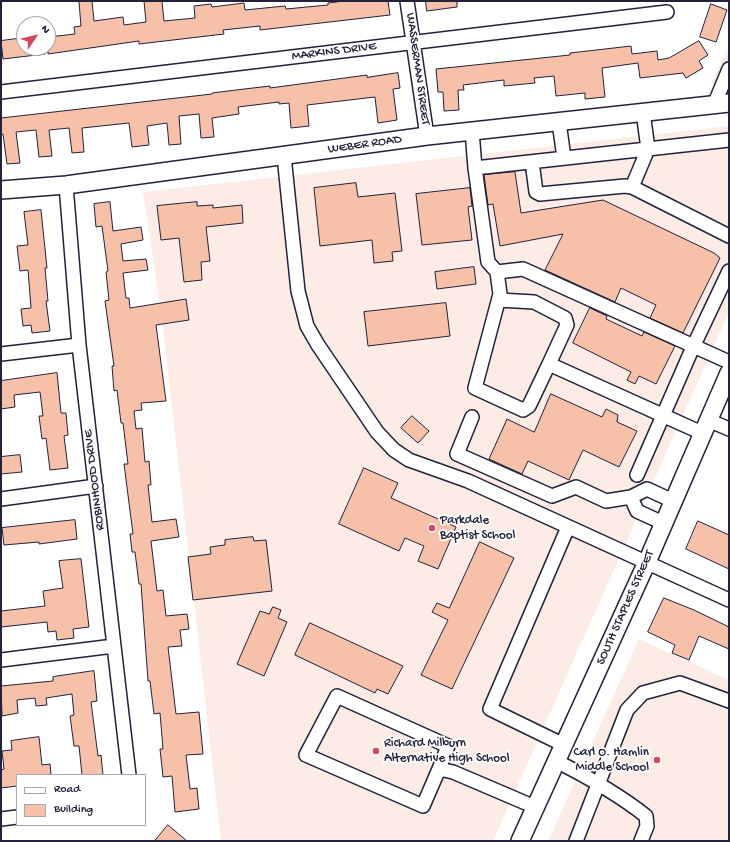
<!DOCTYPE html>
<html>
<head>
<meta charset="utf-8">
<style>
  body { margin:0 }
  #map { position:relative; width:730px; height:842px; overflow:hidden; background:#fff; font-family:"Gochi Hand",sans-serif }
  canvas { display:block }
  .frame { position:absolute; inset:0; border:2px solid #22223b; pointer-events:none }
  .legend { position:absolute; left:16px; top:774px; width:130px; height:52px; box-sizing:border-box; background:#fff; border:1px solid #a7a7b1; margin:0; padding:5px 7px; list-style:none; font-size:12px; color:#22223b }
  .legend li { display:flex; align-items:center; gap:8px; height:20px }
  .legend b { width:20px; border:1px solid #a7a7b1 }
  .north { position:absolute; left:16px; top:16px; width:40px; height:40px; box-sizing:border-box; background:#fff; border:1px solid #a7a7b1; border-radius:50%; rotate:55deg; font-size:11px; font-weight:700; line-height:16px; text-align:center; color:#22223b }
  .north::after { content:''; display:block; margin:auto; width:14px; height:18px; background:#d1495b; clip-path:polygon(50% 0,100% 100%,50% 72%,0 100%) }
</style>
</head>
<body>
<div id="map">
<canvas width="730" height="842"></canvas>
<div class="frame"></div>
<ul class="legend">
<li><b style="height:5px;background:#fff"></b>Road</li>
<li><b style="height:11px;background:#f6c0a9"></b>Building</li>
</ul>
<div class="north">N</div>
</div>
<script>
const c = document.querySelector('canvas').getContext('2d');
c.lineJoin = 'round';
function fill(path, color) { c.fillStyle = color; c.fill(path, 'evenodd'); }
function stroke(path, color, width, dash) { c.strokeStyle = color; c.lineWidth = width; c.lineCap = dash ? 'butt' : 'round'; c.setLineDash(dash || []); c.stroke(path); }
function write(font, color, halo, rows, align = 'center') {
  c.font = font + ' "Gochi Hand",sans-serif'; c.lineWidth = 3.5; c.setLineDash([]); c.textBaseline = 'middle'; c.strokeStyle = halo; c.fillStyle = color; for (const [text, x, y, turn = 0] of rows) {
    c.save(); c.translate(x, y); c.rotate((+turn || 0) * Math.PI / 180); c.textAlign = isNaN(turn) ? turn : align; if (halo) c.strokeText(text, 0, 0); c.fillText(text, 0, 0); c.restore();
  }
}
fill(new Path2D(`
  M729,46V81L711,84Z
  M729,126V312L493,841H221L163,328L143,192Z
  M639,639L729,680V841H548Z`), '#fcece5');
const building = new Path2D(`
  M92,1L94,21L123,17L124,25L146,22L144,1H162L164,21L195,18L194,6L211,4L212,7L244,3L245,10L285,6L286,9L328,5V3L344,1H388L390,15L260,30V26L223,30L224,34L139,44V41L48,54V37L75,34L74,27L81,26L79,2Z
  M426,1H457V7L427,11Z
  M711,4L727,10L716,42L700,37Z
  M24,38V48H45V54L3,59L1,41Z
  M699,41L708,55L699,61L703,68L686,78L683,73L640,78L638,63L602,68L605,97L585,99V93L556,96L554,76L534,78L535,83L504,86V80L463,85L464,90H458L459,110L444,111L443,92H438L436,69L570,55V53L631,46L632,54L657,51L658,60L669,58Z
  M398,73L400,88L393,89L397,120L378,123L375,97L307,105L309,126L291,128L289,103L279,104V102L238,107L239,114L212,118L214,137L201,138L199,114L179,116L181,144L169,145L167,123L147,126L149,145L132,147L129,123L82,128L84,152L72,153L69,128L49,130L52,156L39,157L36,130L16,132L20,163L7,164L3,134L1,135V118L212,94V93L236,90L270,86V88L367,75V77Z
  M515,172L521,213L603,200L714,253L720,258L683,333L650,318L656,305L621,288L615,302L545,270L563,234L500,246L493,204L488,205L484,175Z
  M356,183L358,197L395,193L402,251L392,252L393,261L374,263L372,240L320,246L314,188Z
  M470,188L472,206L468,207L472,240L422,245L416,194Z
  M110,202L113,231L141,227L143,240L121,244L123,261L146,259L148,270L123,273L126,298H129L130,308L186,299L189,320L156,325L166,401L141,403L142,410L134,411L136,429L142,428L145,462L149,461L151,485H148L152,522L176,519L179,537L151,541L157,591L163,590L166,616L187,614L189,629L180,630L182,646L168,647L176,714L199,712L203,754L186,755L190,789L197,788L199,809L175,812L172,776L163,777L160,749H163L160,713L154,714L150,681H148L141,584H139L135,552H132L130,534H133L124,464H128L123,423H121L117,390L114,391L112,366H114L105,301L109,300L106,272L108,271L102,226L96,227L94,204Z
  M197,202V206L213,205V208L242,205L243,223L206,227L210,261L201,262L202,280L184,282L179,238L161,240L157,206Z
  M41,210L47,268H45L48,301H46L50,331L32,333L31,325L23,326L21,309L31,308L28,270L20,271L17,246L28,245L24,212Z
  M474,267L476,284L437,289L435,272Z
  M446,303L450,336L368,346L364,312Z
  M590,308L607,316L606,319L642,336L644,332L675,346L656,384L639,376L635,384L627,380L631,372L573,343Z
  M57,373L61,413H66L68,435L64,436L68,468L50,470L46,438L42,439L39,416H43L40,392L14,395L15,407L1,409V381Z
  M551,394L602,417L606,409L618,415L617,422L637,431L619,467L583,450L569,480L528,461L522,474L489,459L507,419L534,432Z
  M412,416L429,431L418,443L401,428Z
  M20,455L22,472L1,474V457Z
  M364,468L398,483L391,498L456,527L438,569L418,561L424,546L405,538L399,551L339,524Z
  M75,520L77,539L39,544V542L4,545L2,528Z
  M698,521L729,535V569L686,549Z
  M253,537L254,541L266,540L272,591L193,600L188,557L211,554L210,547L225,545V540Z
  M480,542L514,558L452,689L421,675L448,620L432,612L437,603L449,608Z
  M81,559L89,627L73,629L74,638L57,640L56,631L48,632L47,622L1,627V611L45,606L43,591L63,588L59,561Z
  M664,598L694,610L729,627V649L699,636L689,660L672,653L675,645L648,632Z
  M273,607L281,610L278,618L287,622L264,676L237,664L260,611L269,614Z
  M310,623L403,666L388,694L377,689L375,693L295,655Z
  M94,671L97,701L91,702L98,756L101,755L103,775H82L79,746H74L70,716L74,715L72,694L46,698L47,705L36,706L35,698L17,700L18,713L2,716L1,686L53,681V677Z
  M39,737L42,765L50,764L51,775H17V786L1,788V770L4,769L2,751L12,750L11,741Z
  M168,825L187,841H155Z`);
fill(building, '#f6c0a9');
stroke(building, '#22223b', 1);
const minor = new Path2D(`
  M407,1L427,136
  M1,92L667,12
  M714,105L729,69
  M559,122L564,158
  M472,131L475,168L488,262L497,272L523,269L729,362
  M284,156L298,291L307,326L318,345L377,432L394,450L409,460L468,481L729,600
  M532,162L536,192L540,194L625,186L632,187L729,236
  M475,168L729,140
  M66,185L79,345L129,775
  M632,187L648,149L643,112
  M497,272L500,294L475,388L523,410L529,406L549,364
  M499,300L534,302L565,318L567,325L549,364L702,433
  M1,354L79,345
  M472,417L457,454L552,496L576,487L606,501L631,497L647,489L673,501
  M708,420L729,429
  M637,475L693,347L729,271
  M631,497L637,511L663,523
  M1,499L96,486
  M1,660L114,646
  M564,745L490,709L568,527
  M556,761C588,777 618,794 646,816L647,826L641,841
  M439,769L423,806L306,755L337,696L448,746L439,769L453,772L535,807
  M1,819L17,817
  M576,841L627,710L643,693L680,683L729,701`);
const major = new Path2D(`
  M1,190L66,185L427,136L729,103
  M520,841L647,562L729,373`);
stroke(minor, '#22223b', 16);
stroke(major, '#22223b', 20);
stroke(minor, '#fff', 13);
stroke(major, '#fff', 17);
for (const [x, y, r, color] of [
  [432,528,4,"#d1495b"],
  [376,751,4,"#d1495b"],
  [657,760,4,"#d1495b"]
]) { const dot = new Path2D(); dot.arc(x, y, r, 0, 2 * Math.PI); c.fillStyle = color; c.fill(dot); stroke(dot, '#fff', 1.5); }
write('13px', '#22223b', '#fff', [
  ["MARKINS DRIVE",334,52,-7],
  ["WASSERMAN STREET",417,69,82],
  ["WEBER ROAD",365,145,-8],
  ["ROBINHOOD DRIVE",95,480,-97],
  ["SOUTH STAPLES STREET",626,608,-66]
]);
write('13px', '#22223b', '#fff', [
  ["Parkdale",440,521],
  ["Baptist School",440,536],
  ["Richard Milburn",384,744],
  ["Alternative High School",384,759],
  ["Carl O. Hamlin",649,753,"right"],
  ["Middle School",649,768,"right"]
], 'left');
</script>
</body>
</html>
